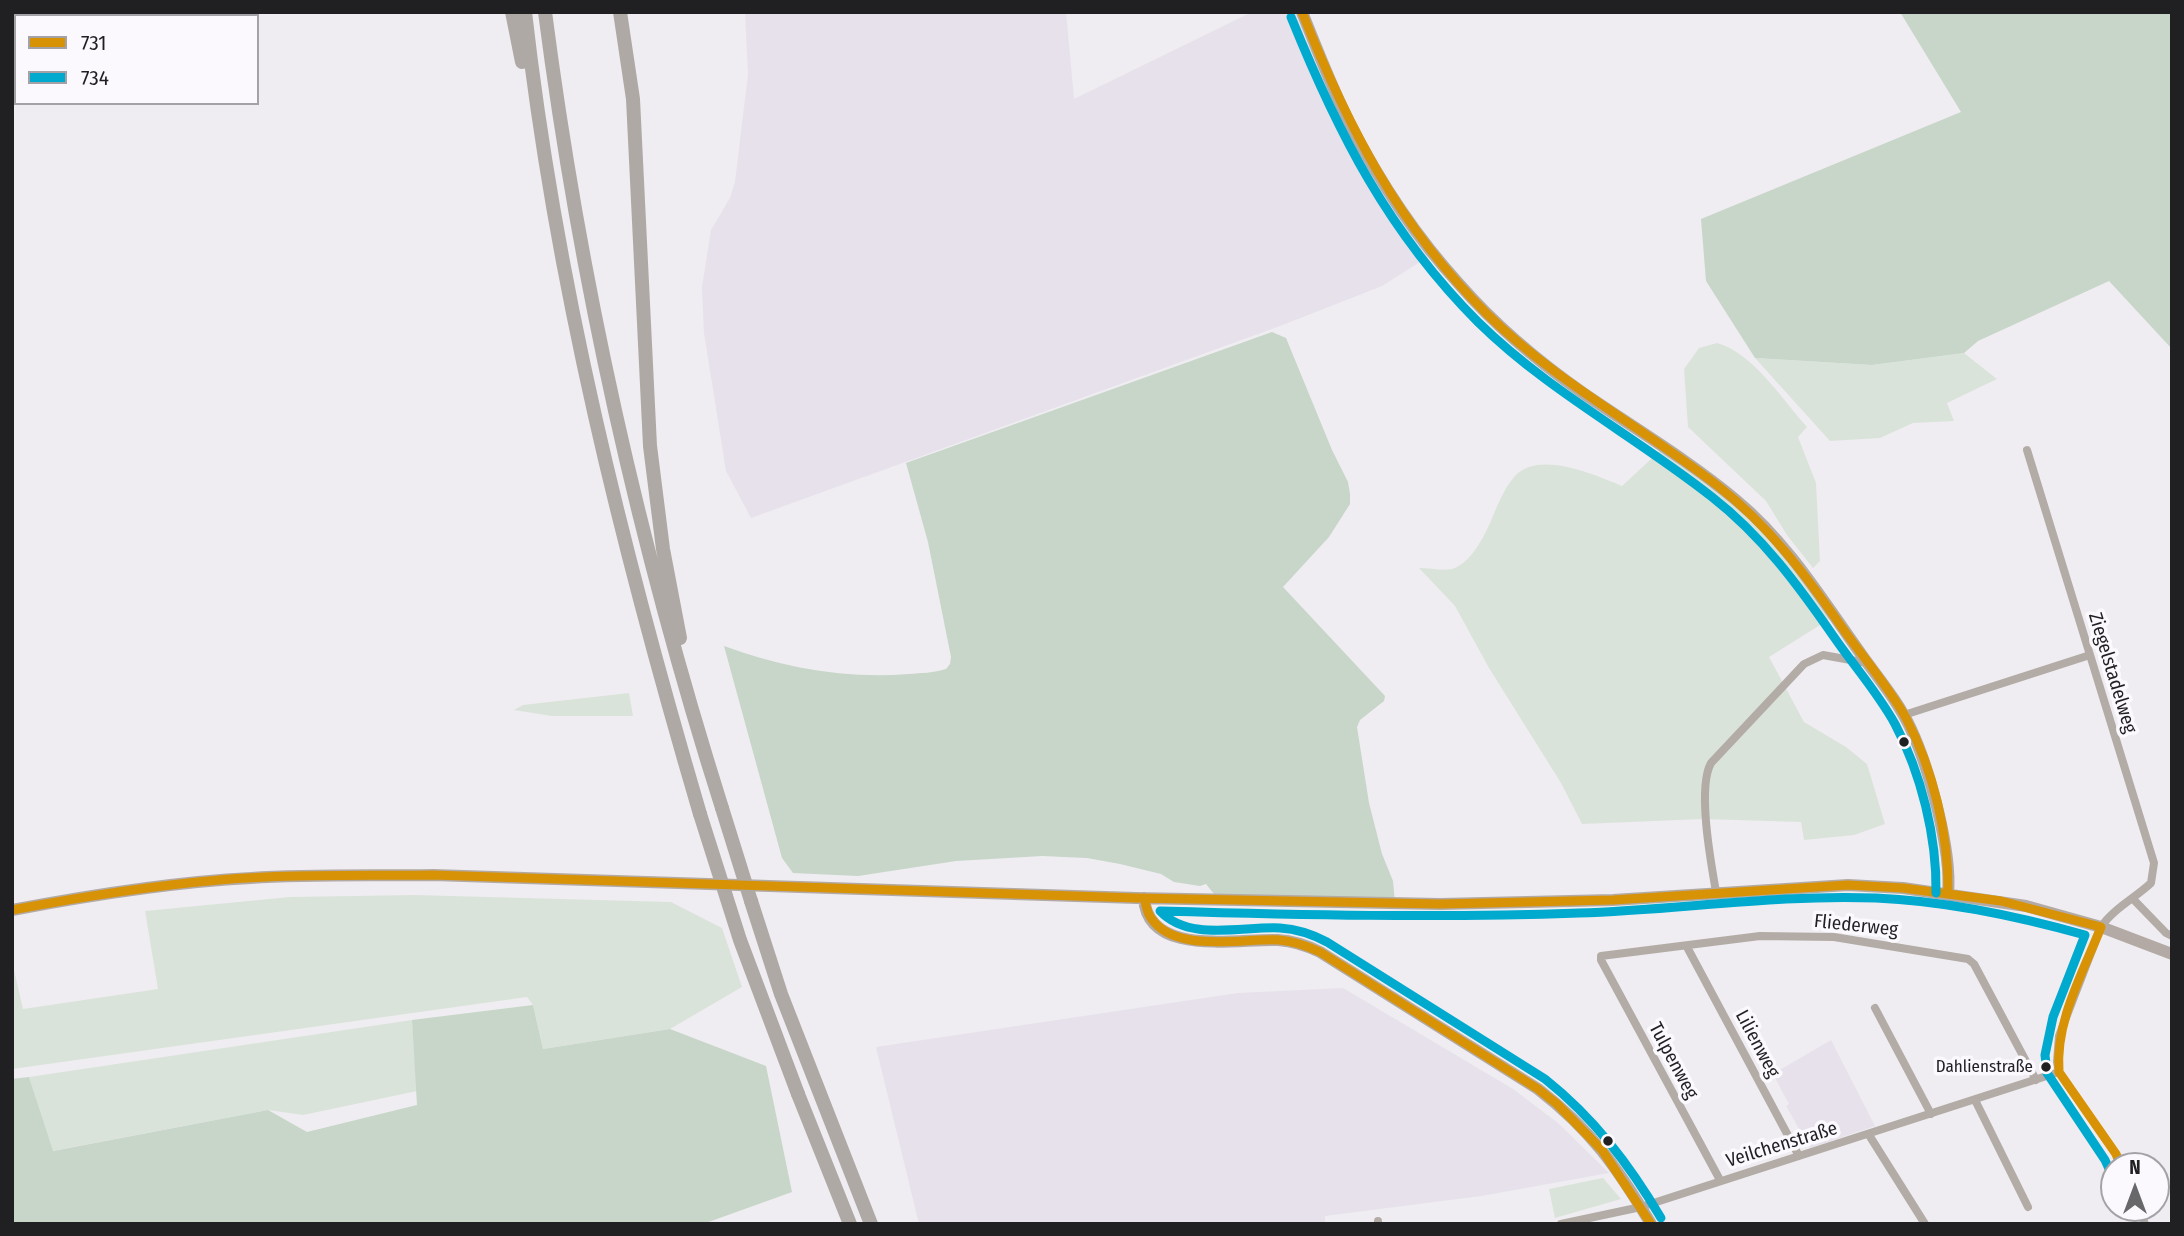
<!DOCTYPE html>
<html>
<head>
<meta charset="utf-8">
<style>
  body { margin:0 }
  #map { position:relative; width:2184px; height:1236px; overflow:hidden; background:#efedf1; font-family:"Fira Sans Condensed",sans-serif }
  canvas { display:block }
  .frame { position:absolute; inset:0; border:14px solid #201f22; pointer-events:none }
  .legend { position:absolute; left:14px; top:14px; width:245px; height:91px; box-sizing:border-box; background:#fbf9fe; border:2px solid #a3a2a6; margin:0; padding:9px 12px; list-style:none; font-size:21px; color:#201f22 }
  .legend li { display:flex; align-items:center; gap:14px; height:35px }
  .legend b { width:35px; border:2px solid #a3a2a6 }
  .north { position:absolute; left:2100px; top:1152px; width:70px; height:70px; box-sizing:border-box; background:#fbf9fe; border:2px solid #a3a2a6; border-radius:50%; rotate:0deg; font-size:19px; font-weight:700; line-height:28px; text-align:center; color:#201f22 }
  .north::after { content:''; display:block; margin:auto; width:24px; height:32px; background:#68676a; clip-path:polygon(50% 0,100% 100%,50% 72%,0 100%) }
</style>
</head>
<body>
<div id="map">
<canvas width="2184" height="1236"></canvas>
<div class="frame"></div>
<ul class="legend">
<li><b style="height:9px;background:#d79205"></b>731</li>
<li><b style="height:9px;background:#00a9ce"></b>734</li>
</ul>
<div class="north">N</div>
</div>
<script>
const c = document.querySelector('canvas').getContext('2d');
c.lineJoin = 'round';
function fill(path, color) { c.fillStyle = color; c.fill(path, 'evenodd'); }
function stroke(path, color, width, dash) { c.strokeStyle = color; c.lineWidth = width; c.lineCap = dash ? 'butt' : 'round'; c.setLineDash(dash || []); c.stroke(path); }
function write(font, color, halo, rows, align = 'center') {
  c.font = font + ' "Fira Sans Condensed",sans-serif'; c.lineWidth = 7; c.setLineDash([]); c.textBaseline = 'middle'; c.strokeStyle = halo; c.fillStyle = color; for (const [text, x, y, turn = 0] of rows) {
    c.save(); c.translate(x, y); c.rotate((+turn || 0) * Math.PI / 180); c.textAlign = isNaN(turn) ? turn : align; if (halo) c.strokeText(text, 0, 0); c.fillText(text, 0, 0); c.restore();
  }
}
fill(new Path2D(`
  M745,12H1066L1074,99L1252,12H1300L1327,78L1431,255L1382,286L1280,326L751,518L726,471L704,333L702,287L711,230L730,198L735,182L748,74Z
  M1343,988L1513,1089L1558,1123L1609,1173L1481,1196L1325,1216V1224H919L876,1047L1238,993Z
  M1831,1040L1875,1126L1810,1148L1786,1106L1789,1104L1775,1078L1780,1075L1778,1071Z`), '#e6e1eb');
fill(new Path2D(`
  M1717,343C1753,353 1782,399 1807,427L1798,437L1816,483L1820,561L1813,568L1787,535L1766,501L1688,427L1684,369L1699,348Z
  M1964,353L1997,379L1947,403L1954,421L1913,423L1880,438L1830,441L1755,358L1872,365Z
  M1663,448L1737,503L1778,545L1833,617L1769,657L1804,722L1846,747L1867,764L1885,824L1854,835L1804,840L1801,822L1703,819L1582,824L1561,783L1489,668L1455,606L1419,568C1429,568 1443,571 1452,569C1463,566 1474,553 1479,544C1493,523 1498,495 1515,476C1539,450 1595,475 1622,486Z
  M629,693L633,716H552L514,710L523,705Z
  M415,895L671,902L722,928L742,987L670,1029L543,1049L533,1005L527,997L12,1069V961L23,1009L158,989L145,911L290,897Z
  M412,1020L417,1091L303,1115L268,1110L52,1151L29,1077Z
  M1603,1178L1621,1199L1555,1218L1549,1189Z`), '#dae3da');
fill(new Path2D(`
  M1900,12H2172V349L2109,281L1978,341L1964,353L1872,365L1755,358L1706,281L1701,219L1961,112Z
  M1272,332L1286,338L1332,450L1348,482L1350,494V504L1329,537L1283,587L1385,696L1384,701L1360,720L1357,727L1369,803L1382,854L1393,881L1395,903L1218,899L1206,884L1200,886L1174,882L1161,874L1120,864L1087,858L1042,856L956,861L858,876L793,873L782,858L724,646C783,668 845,679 909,674C921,673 934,673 946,669L950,664L951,657L928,542L906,463Z
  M533,1005L543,1049L670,1029L766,1066L792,1192L703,1224H12V1079L29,1077L53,1151L268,1110L307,1132L417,1105L412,1020Z`), '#c7d6c8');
stroke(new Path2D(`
  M2027,450L2154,863L2151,883C2135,898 2113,909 2101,927L2059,1036L2057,1062L2059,1072L2116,1154L2121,1166
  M1904,715L2090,655
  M1716,892C1711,863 1697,788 1711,763L1804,664L1823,655L1867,663
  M2134,900L2166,933L2172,936
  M1687,947L1799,1156
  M1875,1008L1931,1114
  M1975,1100L2028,1207
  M1869,1135L1925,1224
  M1720,1180L1601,960V956L1760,936L1834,937L1968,959L1974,964L2036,1080
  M2139,1208L2145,1224
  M1378,1221V1224
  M1561,1224L1641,1207L2059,1072`), '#b3aca6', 8);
stroke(new Path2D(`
  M1302,12C1317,49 1331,86 1349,122C1378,179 1416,237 1460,285C1495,325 1539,362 1583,393C1634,428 1688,460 1736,500C1787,542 1823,601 1861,654C1878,678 1898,701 1911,729C1929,768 1952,851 1948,893
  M1144,898C1148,958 1238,938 1278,940C1294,941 1306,945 1320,952L1538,1089C1591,1130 1617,1167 1651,1224
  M12,910C91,895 171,882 251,878C311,874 372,876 433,875L1136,898L1440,904L1613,900L1848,885L1903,888L2026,906L2101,927L2172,954`), '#b3aaa5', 12);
stroke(new Path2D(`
  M512,12L522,62
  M525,12C556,285 623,552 700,814
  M545,12C580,282 640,549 722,808
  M620,12L633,99L650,446L663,549L680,638
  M751,901L781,994L871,1224
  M798,1094L850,1224`), '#afa9a5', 14);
stroke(new Path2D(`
  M722,808L751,901
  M700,814L740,940L798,1094`), '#afa9a5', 14);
stroke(new Path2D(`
  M1302,12C1348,127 1398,225 1487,314C1556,382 1642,427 1718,486C1768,525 1805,574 1841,626C1862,656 1888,686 1906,718C1933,769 1949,835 1948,893
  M1144,898C1146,904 1147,913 1151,918C1175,954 1242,938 1279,940C1293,941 1307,946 1320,952L1538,1089L1557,1104L1602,1150L1651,1224
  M12,910C81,897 149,886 219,880C290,874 362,876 433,875L1136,898L1440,904L1613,900L1848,885L1903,888L2001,901L2101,927C2083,973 2055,1021 2059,1072L2116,1154L2121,1166`), '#d79205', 9);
stroke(new Path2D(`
  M1291,17C1338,133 1388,232 1478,322C1548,391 1635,436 1712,497C1762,536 1798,585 1834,637C1854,666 1878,693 1895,724C1921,773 1937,837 1936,893
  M1661,1218C1629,1164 1594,1118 1545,1079L1327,942C1312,934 1296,929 1280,928C1242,926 1189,942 1160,911C1300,915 1440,918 1579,913C1678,910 1777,894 1876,898C1947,901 2017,916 2085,935L2053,1017L2045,1055L2047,1073L2105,1160L2110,1171`), '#00a9ce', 9);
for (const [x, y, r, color] of [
  [1904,742,6,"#201f22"],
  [2046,1067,6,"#201f22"],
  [1608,1141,6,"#201f22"]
]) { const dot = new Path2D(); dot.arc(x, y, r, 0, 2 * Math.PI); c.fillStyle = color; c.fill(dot); stroke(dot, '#fbf9fe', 2.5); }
write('17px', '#201f22', '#fbf9fe', [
  ["Dahlienstraße",2033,1067]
], 'right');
write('19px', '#201f22', '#fbf9fe', [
  ["Ziegelstadelweg",2112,673,73],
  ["Fliederweg",1856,926,6],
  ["Lilienweg",1757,1044,62],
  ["Tulpenweg",1673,1061,62],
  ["Veilchenstraße",1782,1145,-17]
]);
</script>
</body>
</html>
